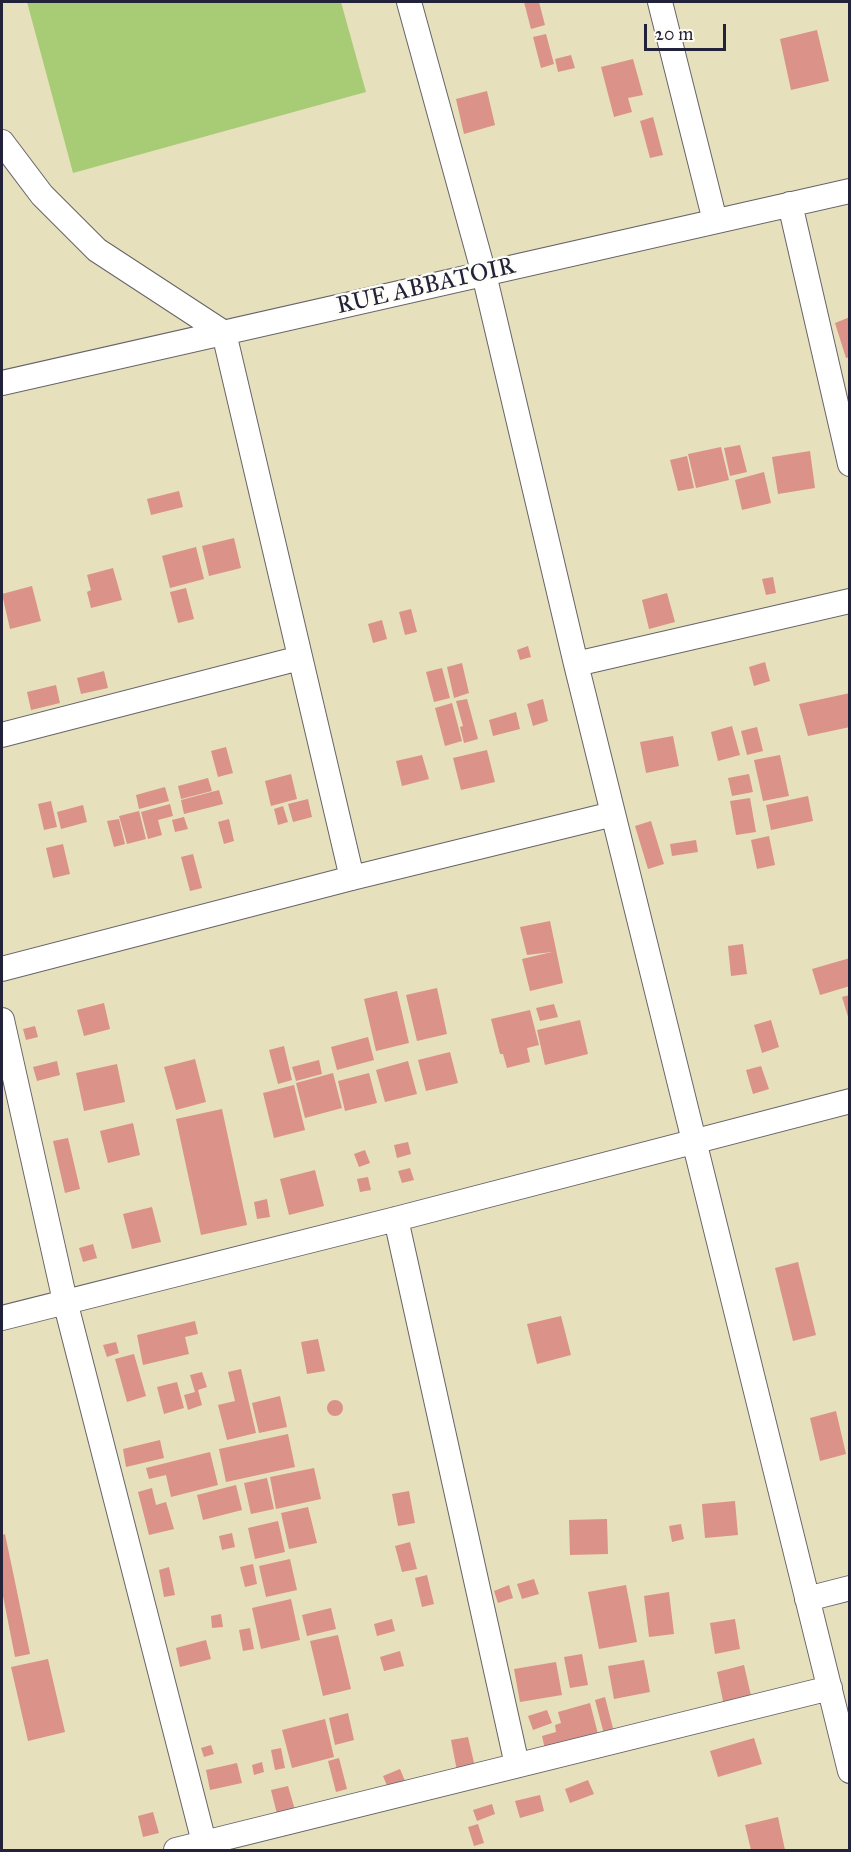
<!DOCTYPE html>
<html>
<head>
<meta charset="utf-8">
<style>
  body { margin:0 }
  #map { position:relative; width:851px; height:1852px; overflow:hidden; background:#e7e0bc; font-family:"IM FELL Great Primer",serif }
  canvas { display:block }
  .frame { position:absolute; inset:0; border:3px solid #22223b; pointer-events:none }
  .scale { position:absolute; left:644px; top:24px; width:82px; height:27px; box-sizing:border-box; border:3px solid #22223b; border-top:0; padding-left:8px; font-size:18px; line-height:21px; white-space:nowrap; color:#22223b; -webkit-text-stroke:4px #fdfcf7; paint-order:stroke }
</style>
</head>
<body>
<div id="map">
<canvas width="851" height="1852"></canvas>
<div class="frame"></div>
<div class="scale">20 m</div>
</div>
<script>
const c = document.querySelector('canvas').getContext('2d');
c.lineJoin = 'round';
function fill(path, color) { c.fillStyle = color; c.fill(path, 'evenodd'); }
function stroke(path, color, width, dash) { c.strokeStyle = color; c.lineWidth = width; c.lineCap = dash ? 'butt' : 'round'; c.setLineDash(dash || []); c.stroke(path); }
function write(font, color, halo, rows, align = 'center') {
  c.font = font + ' "IM FELL Great Primer",serif'; c.lineWidth = 5; c.setLineDash([]); c.textBaseline = 'middle'; c.strokeStyle = halo; c.fillStyle = color; for (const [text, x, y, turn = 0] of rows) {
    c.save(); c.translate(x, y); c.rotate((+turn || 0) * Math.PI / 180); c.textAlign = isNaN(turn) ? turn : align; if (halo) c.strokeText(text, 0, 0); c.fillText(text, 0, 0); c.restore();
  }
}
fill(new Path2D(`
  M27,2H341L366,92L73,173Z`), '#a8cc76');
fill(new Path2D(`
  M524,2H539L545,25L531,29Z
  M817,30L829,81L791,90L780,39Z
  M546,34L554,64L541,68L533,37Z
  M571,55L575,68L558,72L555,59Z
  M633,59L643,95L628,98L632,112L614,117L601,67Z
  M487,91L495,125L464,134L456,99Z
  M653,117L663,155L650,158L640,121Z
  M850,317V357L846,358L835,323Z
  M740,445L747,472L730,476L724,448Z
  M721,447L729,480L696,488L688,454Z
  M810,451L815,488L778,494L772,457Z
  M687,456L694,488L678,491L670,460Z
  M764,472L771,503L742,510L735,480Z
  M179,491L183,507L151,515L147,499Z
  M234,538L241,568L209,576L202,546Z
  M196,547L204,579L170,588L162,556Z
  M113,568L122,600L91,608L87,592L91,590L87,575Z
  M773,577L776,593L766,595L762,579Z
  M32,586L41,621L10,629L2,594Z
  M186,588L194,619L178,623L170,592Z
  M667,593L675,622L649,629L642,600Z
  M411,609L417,632L405,635L399,612Z
  M382,620L387,639L373,643L368,624Z
  M528,646L531,657L520,660L517,650Z
  M765,662L770,681L754,686L749,667Z
  M462,663L469,693L454,698L447,667Z
  M442,668L450,698L434,702L426,672Z
  M104,671L108,688L81,694L77,678Z
  M56,685L60,703L31,710L27,692Z
  M850,693V727L808,736L799,704Z
  M467,699L478,739L464,743L460,727L463,726L456,701Z
  M543,699L548,721L533,726L527,704Z
  M452,703L462,741L445,746L435,708Z
  M516,712L520,729L493,736L489,720Z
  M732,726L740,755L718,761L711,732Z
  M757,727L763,751L747,755L741,731Z
  M673,736L679,766L646,773L640,742Z
  M226,747L233,773L218,777L211,751Z
  M487,750L495,782L461,790L453,758Z
  M422,755L429,779L402,786L396,761Z
  M780,755L789,796L763,801L754,760Z
  M291,774L297,799L271,806L265,781Z
  M749,774L753,792L732,796L728,778Z
  M208,778L212,791L181,799L178,786Z
  M165,787L169,801L139,809L136,795Z
  M219,790L223,804L184,814L181,800Z
  M808,796L813,821L771,830L766,805Z
  M750,798L756,832L736,835L730,801Z
  M308,799L312,817L293,822L288,804Z
  M51,801L57,827L44,830L38,804Z
  M170,804L173,816L158,820L162,835L148,839L141,812Z
  M83,805L87,822L61,829L57,812Z
  M283,806L288,822L278,825L274,809Z
  M139,811L146,839L127,844L119,816Z
  M184,817L188,829L175,832L172,820Z
  M119,819L125,844L114,847L107,821Z
  M229,819L234,841L224,844L218,822Z
  M651,821L664,864L648,869L635,826Z
  M769,836L775,865L757,869L751,840Z
  M696,840L698,852L672,856L670,844Z
  M63,844L70,874L53,878L46,848Z
  M193,854L202,888L190,891L181,857Z
  M550,921L563,983L530,991L522,959L552,952L527,955L520,927Z
  M743,944L747,974L731,976L728,946Z
  M850,958V986L820,995L812,969Z
  M437,988L447,1034L417,1041L406,995Z
  M397,991L409,1043L376,1051L364,999Z
  M850,995V1020H849L842,997Z
  M104,1003L110,1029L84,1036L77,1010Z
  M554,1004L558,1017L540,1021L536,1008Z
  M530,1010L539,1045L527,1048L530,1062L507,1068L503,1054H500L491,1019Z
  M580,1020L588,1054L545,1065L537,1030Z
  M771,1020L779,1047L762,1053L754,1025Z
  M35,1026L38,1037L26,1040L23,1029Z
  M368,1037L374,1060L337,1070L331,1047Z
  M284,1046L292,1080L278,1084L269,1050Z
  M450,1052L458,1083L426,1091L418,1060Z
  M195,1059L206,1102L176,1110L164,1067Z
  M319,1060L322,1074L296,1081L292,1067Z
  M57,1061L60,1075L37,1081L33,1067Z
  M408,1061L417,1094L385,1102L376,1070Z
  M117,1064L125,1102L84,1111L76,1073Z
  M761,1066L769,1089L753,1094L746,1070Z
  M333,1073L342,1108L305,1118L296,1083Z
  M369,1073L377,1103L345,1111L338,1081Z
  M294,1085L305,1130L274,1138L263,1093Z
  M222,1109L247,1225L201,1235L176,1119Z
  M133,1123L140,1155L108,1163L100,1131Z
  M68,1138L80,1189L65,1193L53,1141Z
  M408,1142L411,1154L397,1158L394,1145Z
  M365,1150L370,1163L359,1167L354,1154Z
  M410,1168L414,1180L402,1183L398,1171Z
  M315,1170L324,1206L289,1215L280,1179Z
  M368,1177L371,1190L360,1192L357,1179Z
  M267,1199L270,1217L257,1219L254,1202Z
  M152,1207L161,1242L132,1249L123,1214Z
  M93,1244L97,1258L83,1262L79,1248Z
  M798,1262L816,1335L793,1341L775,1268Z
  M561,1316L571,1355L537,1364L527,1324Z
  M195,1321L198,1334L185,1337L189,1354L143,1365L137,1335Z
  M318,1339L325,1371L307,1374L301,1342Z
  M116,1342L119,1353L107,1357L103,1345Z
  M134,1354L146,1396L127,1402L115,1359Z
  M241,1369L256,1433L227,1440L218,1405L235,1401L228,1372Z
  M202,1372L207,1387L198,1390L202,1405L188,1410L184,1395L195,1392L190,1375Z
  M177,1382L184,1408L164,1414L157,1387Z
  M280,1396L287,1427L259,1433L252,1403Z
  M327 1408a8 8 0 1 1 16 0a8 8 0 1 1-16 0Z
  M836,1411L846,1454L820,1461L810,1418Z
  M288,1434L295,1467L226,1482L219,1449Z
  M160,1440L164,1458L126,1467L123,1449Z
  M210,1452L218,1485L171,1497L166,1475L149,1479L146,1468Z
  M314,1468L321,1499L276,1509L270,1477Z
  M267,1478L274,1509L251,1514L244,1483Z
  M236,1485L242,1510L203,1520L197,1495Z
  M152,1488L156,1505L166,1502L174,1529L149,1535L138,1492Z
  M409,1491L415,1523L398,1526L392,1494Z
  M735,1501L738,1535L705,1538L702,1504Z
  M308,1507L317,1543L289,1549L281,1513Z
  M607,1519L608,1554L570,1555L569,1520Z
  M278,1521L285,1552L255,1559L248,1528Z
  M681,1524L684,1539L672,1542L669,1526Z
  M232,1533L235,1547L222,1550L219,1536Z
  M5,1534L30,1654L15,1657L2,1591V1535Z
  M410,1542L417,1569L402,1572L395,1546Z
  M290,1559L297,1590L266,1597L259,1566Z
  M253,1564L257,1584L245,1587L240,1567Z
  M169,1567L175,1595L164,1597L159,1570Z
  M427,1575L434,1604L422,1607L415,1578Z
  M534,1579L539,1594L522,1599L517,1584Z
  M509,1585L513,1598L498,1603L494,1591Z
  M626,1585L637,1642L599,1649L588,1592Z
  M669,1592L674,1634L649,1637L644,1596Z
  M291,1599L300,1640L261,1649L252,1608Z
  M331,1608L336,1629L307,1636L302,1615Z
  M221,1614L223,1627L212,1628L211,1616Z
  M392,1619L395,1631L377,1636L374,1624Z
  M735,1619L740,1649L715,1654L710,1623Z
  M250,1628L254,1649L243,1651L239,1630Z
  M338,1635L351,1689L323,1696L310,1641Z
  M206,1640L211,1659L180,1667L176,1648Z
  M400,1651L404,1666L384,1671L380,1657Z
  M582,1654L588,1685L570,1688L564,1657Z
  M48,1659L65,1732L28,1741L11,1667Z
  M644,1660L650,1692L614,1699L608,1666Z
  M556,1662L562,1695L520,1702L514,1669Z
  M744,1665L752,1700L724,1706L717,1672Z
  M605,1697L614,1732L604,1734L595,1700Z
  M590,1703L598,1734L545,1749L542,1736L556,1732L555,1725L561,1723L558,1712Z
  M547,1710L552,1723L533,1730L528,1716Z
  M348,1713L354,1740L335,1745L329,1718Z
  M325,1719L334,1757L292,1768L282,1730Z
  M468,1737L475,1767L457,1771L451,1740Z
  M754,1738L762,1764L718,1777L710,1751Z
  M211,1745L214,1754L204,1757L201,1748Z
  M281,1748L285,1768L275,1770L271,1750Z
  M339,1758L347,1789L336,1792L328,1761Z
  M262,1762L264,1772L254,1775L252,1765Z
  M237,1763L242,1783L210,1790L206,1770Z
  M400,1769L405,1781L388,1788L383,1776Z
  M588,1780L594,1794L570,1803L565,1789Z
  M288,1786L295,1810L277,1814L271,1790Z
  M540,1795L544,1811L520,1818L515,1801Z
  M492,1804L495,1814L477,1821L473,1810Z
  M153,1812L159,1833L143,1837L138,1816Z
  M778,1817L785,1850H751L745,1825Z
  M478,1824L484,1843L474,1846L468,1827Z`), '#da9289');
const street = new Path2D(`
  M409,2L484,274L576,664L850,1771
  M660,2L715,221
  M2,142L42,195L97,250L224,333L352,878
  M790,204L850,464
  M2,383L850,191
  M576,664L850,601
  M2,735L300,658
  M2,969L352,878L613,814
  M2,1020L65,1301L206,1850
  M396,1219L517,1765
  M2,1318L396,1219L850,1101
  M807,1599L850,1588
  M176,1850L830,1688`);
stroke(street, '#676468', 26);
stroke(street, '#fff', 24);
write('24px', '#22223b', '#fdfcf7', [
  ["RUE ABBATOIR",426,287,-13]
]);
</script>
</body>
</html>
